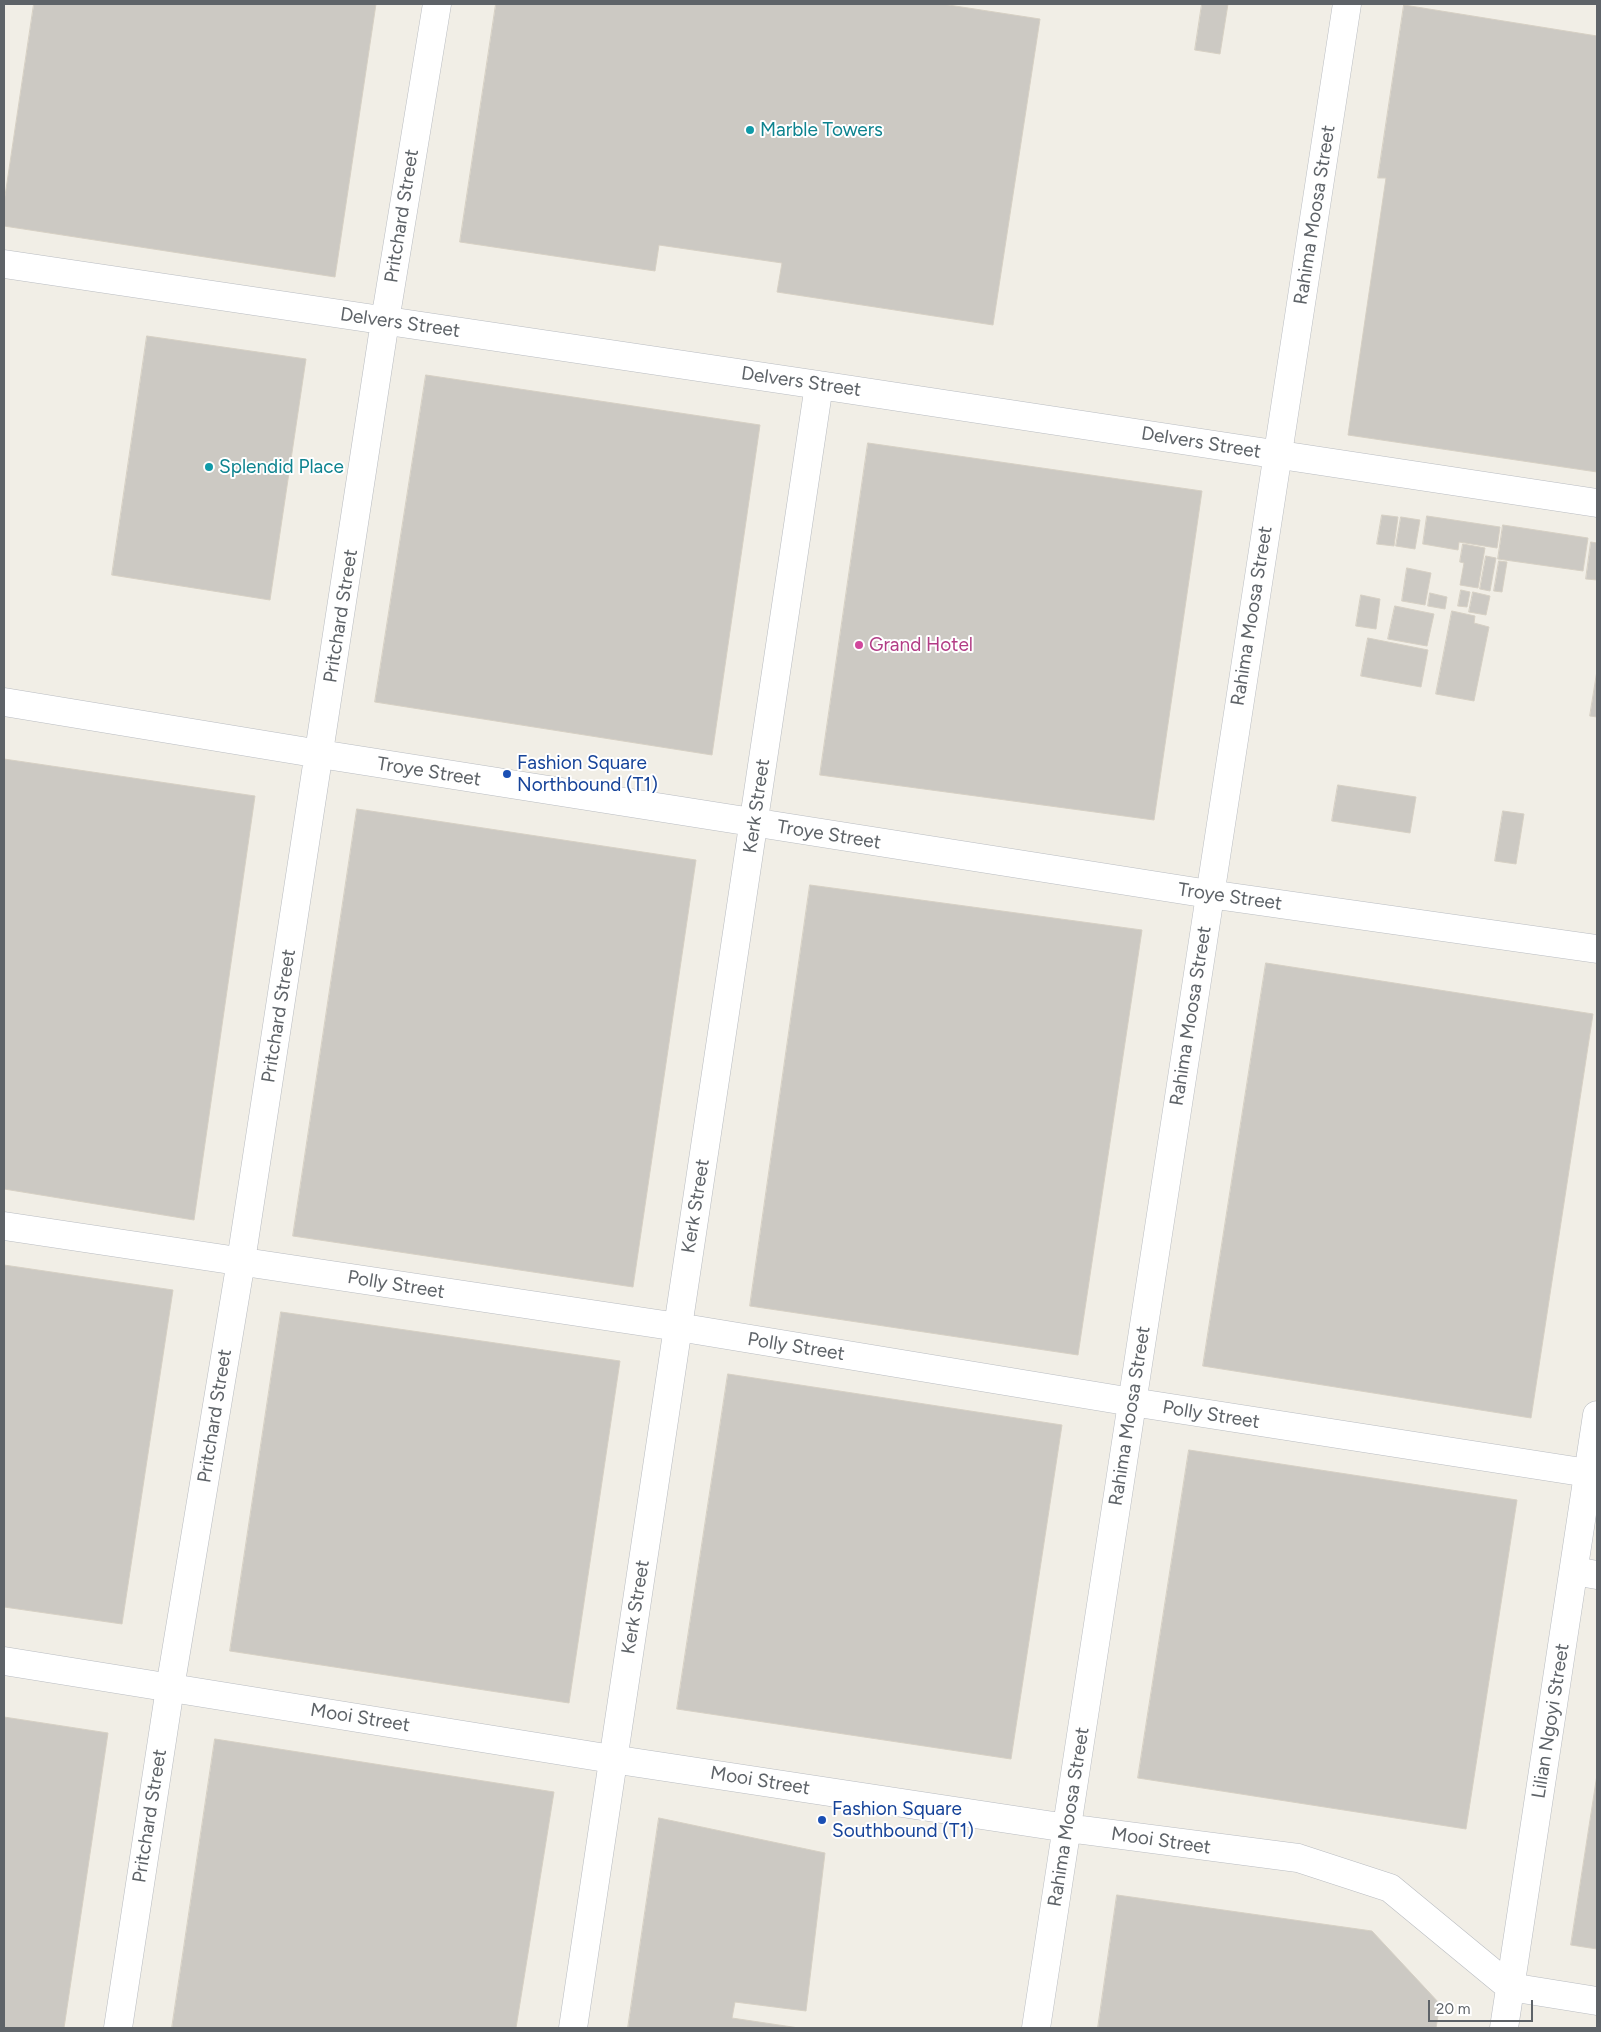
<!DOCTYPE html>
<html>
<head>
<meta charset="utf-8">
<style>
  body { margin:0 }
  #map { position:relative; width:1601px; height:2032px; overflow:hidden; background:#f1eee6; font-family:Figtree,sans-serif }
  canvas { display:block }
  .frame { position:absolute; inset:0; border:5px solid #5e6368; pointer-events:none }
  .scale { position:absolute; left:1428px; top:2000px; width:105px; height:22px; box-sizing:border-box; border:2px solid #5e6368; border-top:0; padding-left:6px; font-size:15px; line-height:18px; white-space:nowrap; color:#5e6368; -webkit-text-stroke:4px #fff; paint-order:stroke }
</style>
</head>
<body>
<div id="map">
<canvas width="1601" height="2032"></canvas>
<div class="frame"></div>
<div class="scale">20 m</div>
</div>
<script>
const c = document.querySelector('canvas').getContext('2d');
c.lineJoin = 'round';
function fill(path, color) { c.fillStyle = color; c.fill(path, 'evenodd'); }
function stroke(path, color, width, dash) { c.strokeStyle = color; c.lineWidth = width; c.lineCap = dash ? 'butt' : 'round'; c.setLineDash(dash || []); c.stroke(path); }
function write(font, color, halo, rows, align = 'center') {
  c.font = font + ' Figtree,sans-serif'; c.lineWidth = 4; c.setLineDash([]); c.textBaseline = 'middle'; c.strokeStyle = halo; c.fillStyle = color; for (const [text, x, y, turn = 0] of rows) {
    c.save(); c.translate(x, y); c.rotate((+turn || 0) * Math.PI / 180); c.textAlign = isNaN(turn) ? turn : align; if (halo) c.strokeText(text, 0, 0); c.fillText(text, 0, 0); c.restore();
  }
}
const building = new Path2D(`
  M34,4H376L335,277L4,226V203Z
  M496,4H942L1040,19L993,325L777,292L782,263L659,245L655,271L460,242Z
  M1202,4H1228L1220,54L1195,50Z
  M1404,5L1597,36V472L1348,435L1386,178H1378Z
  M147,336L306,359L270,600L112,575Z
  M426,375L760,425L712,755L375,702Z
  M868,443L1202,491L1154,820L820,775Z
  M1382,515L1398,517L1394,546L1377,544Z
  M1427,516L1500,527L1497,548L1459,542L1458,550L1423,544Z
  M1401,517L1420,520L1415,549L1396,546Z
  M1503,525L1588,538L1583,571L1498,559Z
  M1591,542L1597,543V580L1586,579Z
  M1463,544L1485,548L1478,588L1460,585L1464,563L1460,562Z
  M1486,556L1496,558L1490,591L1480,589Z
  M1499,561L1507,562L1502,592L1494,591Z
  M1407,568L1431,573L1425,605L1402,601Z
  M1461,590L1470,592L1467,607L1458,606Z
  M1473,592L1490,596L1486,615L1469,612Z
  M1430,593L1447,597L1445,609L1428,606Z
  M1361,595L1380,599L1376,629L1356,626Z
  M1395,606L1434,614L1427,646L1388,639Z
  M1452,611L1475,616L1474,623L1489,627L1474,701L1436,694Z
  M1368,638L1428,650L1421,687L1361,676Z
  M1597,671V717L1590,716Z
  M4,759L255,796L194,1220L4,1189Z
  M1338,785L1416,797L1410,833L1332,821Z
  M357,809L696,860L633,1287L293,1236Z
  M1503,811L1524,814L1516,864L1495,861Z
  M810,885L1142,930L1078,1355L750,1306Z
  M1266,963L1593,1014L1531,1418L1203,1366Z
  M4,1265L173,1290L122,1624L4,1607Z
  M281,1312L620,1361L569,1703L230,1651Z
  M728,1374L1062,1425L1011,1759L677,1709Z
  M1189,1450L1517,1500L1466,1829L1138,1778Z
  M4,1717L108,1733L64,2028H4Z
  M215,1739L554,1792L516,2028H172Z
  M1597,1775V1949L1571,1945Z
  M659,1818L825,1853L806,2011L735,2002L732,2018L799,2028H628Z
  M1117,1895L1372,1931L1440,2004L1436,2028H1098Z`);
fill(building, '#ccc9c3');
stroke(building, '#d6d0c4', 1);
const minor = new Path2D(`
  M4,264L819,385L1597,503
  M4,702L320,754L1209,894L1597,949
  M4,1226L678,1327L1132,1402L1588,1473
  M1574,1571L1597,1575
  M118,2028L170,1688L241,1261L385,321L437,4
  M573,2028L819,385`);
const tertiary = new Path2D(`
  M4,1661L612,1759L1067,1828L1298,1858L1390,1888L1510,1987L1597,2001
  M1036,2028L1347,4
  M1504,2028L1597,1415`);
stroke(minor, '#b9bcc1', 29);
stroke(tertiary, '#b9bcc1', 29);
stroke(minor, '#fff', 28);
stroke(tertiary, '#fff', 28);
for (const [x, y, r, color] of [
  [750,130,5,"#0f9aa8"],
  [209,467,5,"#0f9aa8"],
  [859,645,5,"#d1479c"],
  [507,774,5,"#1a4fb4"],
  [822,1820,5,"#1a4fb4"]
]) { const dot = new Path2D(); dot.arc(x, y, r, 0, 2 * Math.PI); c.fillStyle = color; c.fill(dot); stroke(dot, '#fff', 2); }
write('19px', '#0d838f', '#fff', [
  ["Marble Towers",760,130],
  ["Splendid Place",219,467]
], 'left');
write('19px', '#5e6368', '#fff', [
  ["Rahima Moosa Street",1315,215,-81],
  ["Pritchard Street",402,216,-81],
  ["Delvers Street",400,323,8],
  ["Delvers Street",801,382,8],
  ["Delvers Street",1201,443,9],
  ["Pritchard Street",341,616,-81],
  ["Rahima Moosa Street",1252,616,-81],
  ["Troye Street",429,772,9],
  ["Kerk Street",757,806,-82],
  ["Troye Street",829,835,9],
  ["Troye Street",1230,897,8],
  ["Pritchard Street",279,1016,-81],
  ["Rahima Moosa Street",1191,1016,-81],
  ["Kerk Street",696,1206,-81],
  ["Polly Street",396,1285,9],
  ["Polly Street",796,1347,9],
  ["Polly Street",1211,1415,9],
  ["Pritchard Street",215,1416,-81],
  ["Rahima Moosa Street",1130,1416,-81],
  ["Kerk Street",636,1607,-81],
  ["Mooi Street",360,1718,9],
  ["Lilian Ngoyi Street",1551,1721,-81],
  ["Mooi Street",760,1781,9],
  ["Pritchard Street",150,1816,-81],
  ["Rahima Moosa Street",1069,1817,-81],
  ["Mooi Street",1161,1841,8]
]);
write('19px', '#b23c85', '#fff', [
  ["Grand Hotel",869,645]
], 'left');
write('19px', '#164399', '#fff', [
  ["Fashion Square",517,763],
  ["Northbound (T1)",517,785],
  ["Fashion Square",832,1809],
  ["Southbound (T1)",832,1831]
], 'left');
</script>
</body>
</html>
